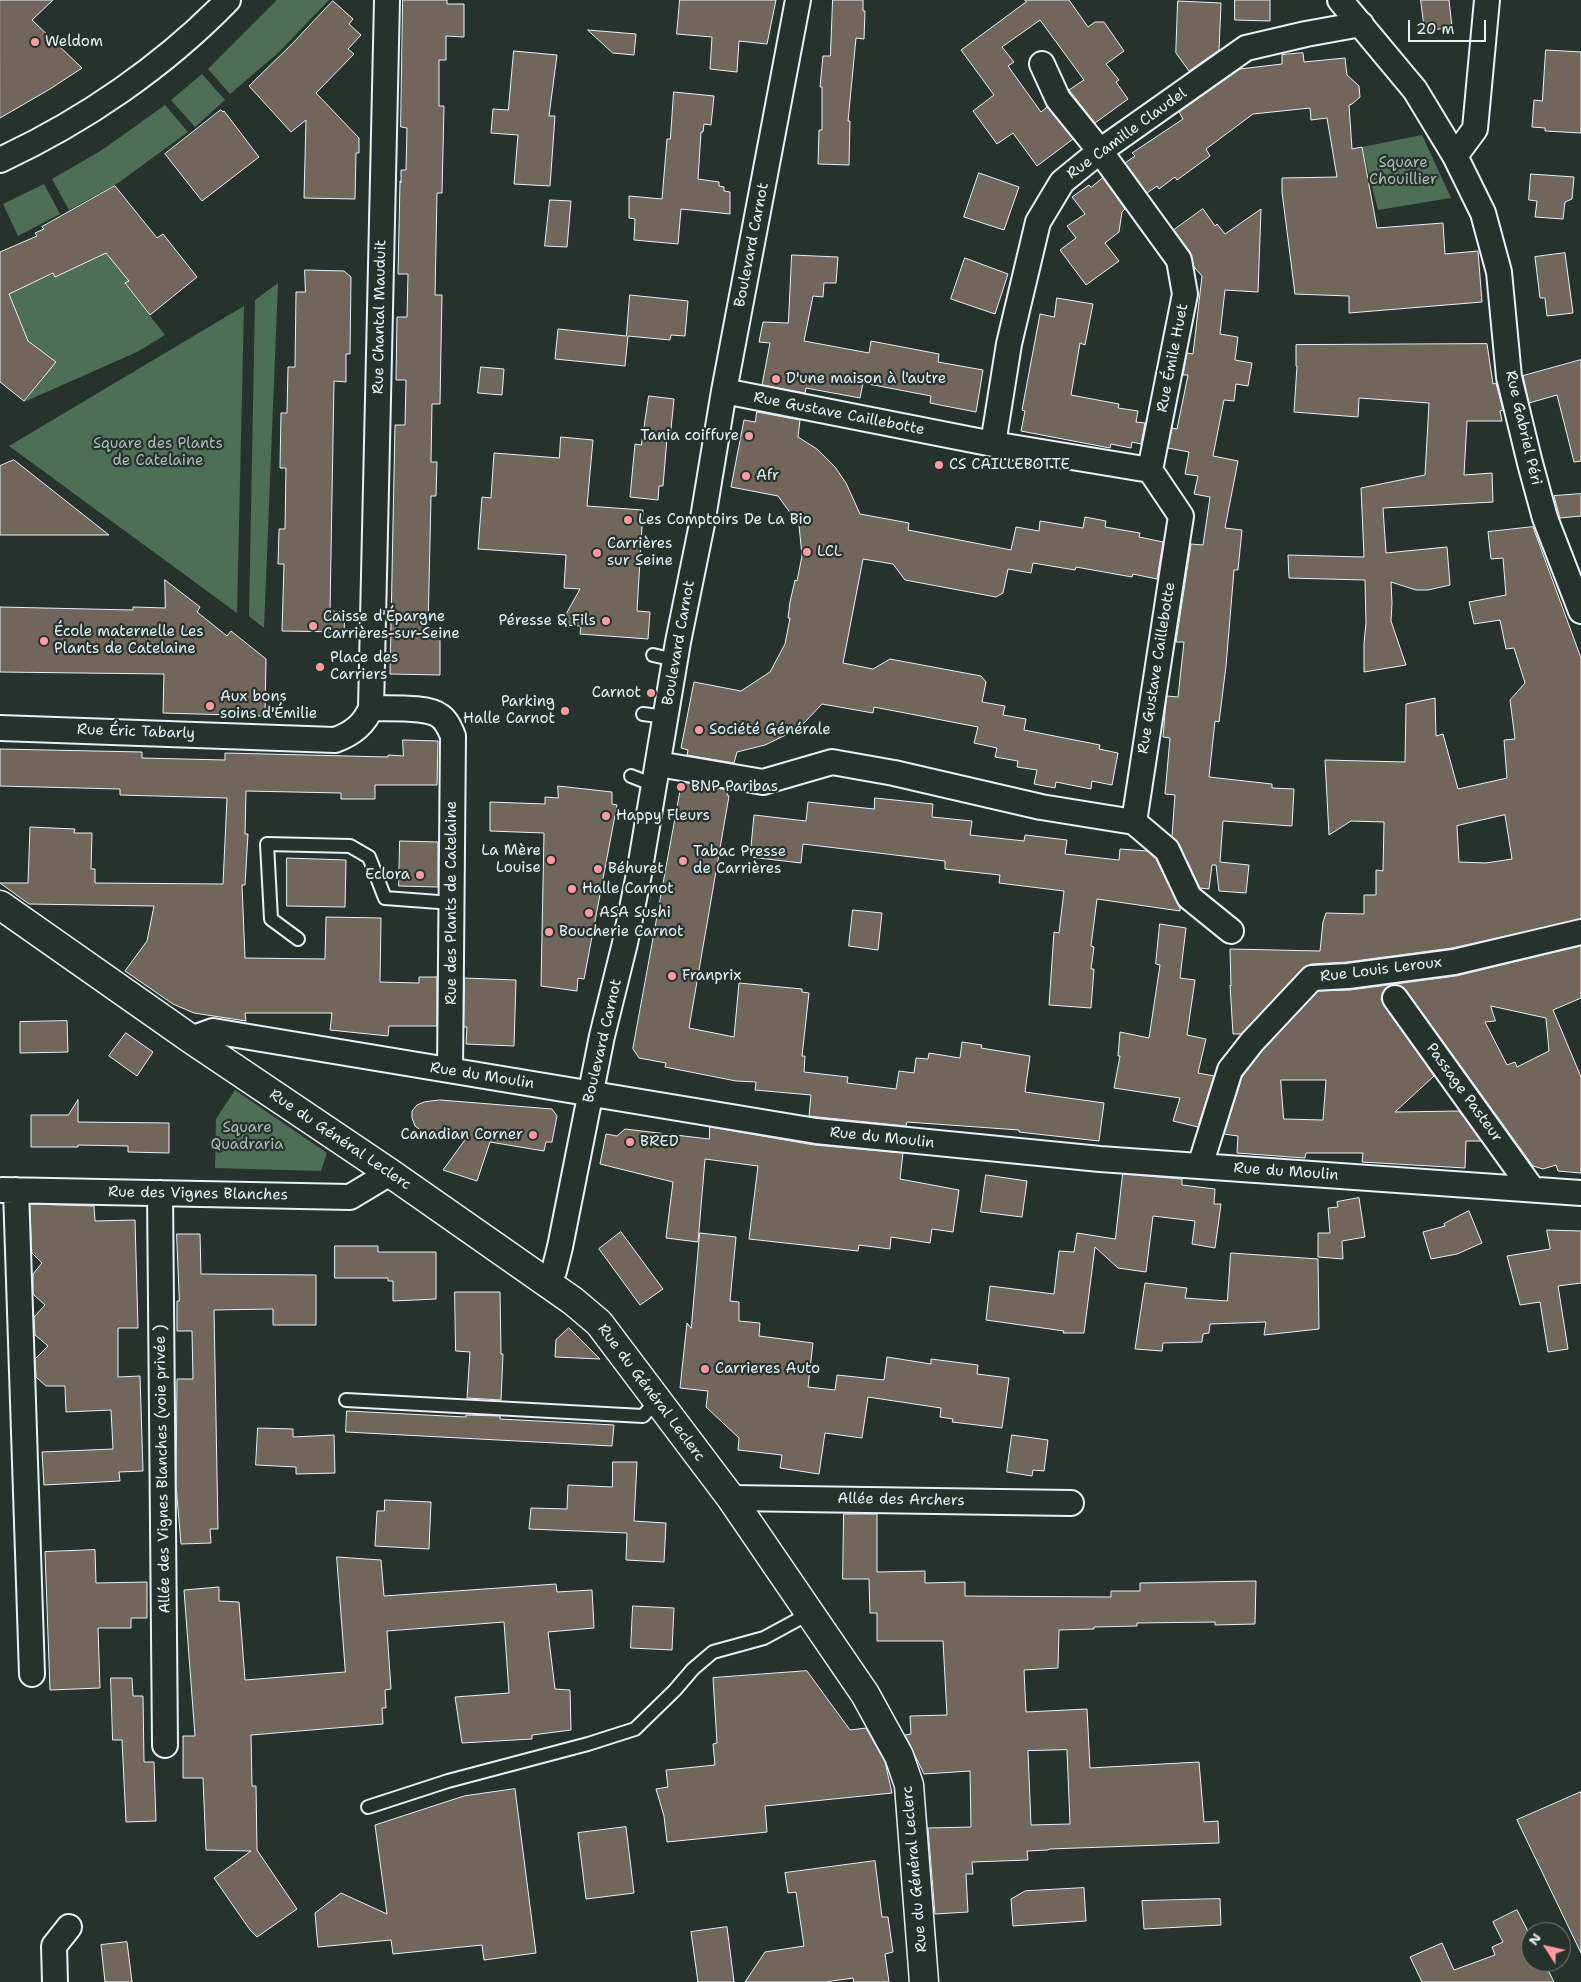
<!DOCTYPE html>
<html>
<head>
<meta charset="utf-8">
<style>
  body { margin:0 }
  #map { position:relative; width:1581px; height:1982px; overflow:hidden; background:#26332d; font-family:"Shantell Sans",sans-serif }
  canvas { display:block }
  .north { position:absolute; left:1521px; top:1922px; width:50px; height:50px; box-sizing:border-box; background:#26332d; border:1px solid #747f7e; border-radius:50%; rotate:305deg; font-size:14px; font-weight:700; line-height:20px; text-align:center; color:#e8f1f8 }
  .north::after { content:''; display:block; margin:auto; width:18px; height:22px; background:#ff9aa2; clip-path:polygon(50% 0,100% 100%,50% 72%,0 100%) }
  .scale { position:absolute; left:1408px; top:20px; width:78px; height:22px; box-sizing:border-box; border:2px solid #e8f1f8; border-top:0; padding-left:6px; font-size:15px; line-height:18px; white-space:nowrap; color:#e8f1f8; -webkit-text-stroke:4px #26332d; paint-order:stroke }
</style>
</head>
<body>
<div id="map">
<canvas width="1581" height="1982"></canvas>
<div class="north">N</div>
<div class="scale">20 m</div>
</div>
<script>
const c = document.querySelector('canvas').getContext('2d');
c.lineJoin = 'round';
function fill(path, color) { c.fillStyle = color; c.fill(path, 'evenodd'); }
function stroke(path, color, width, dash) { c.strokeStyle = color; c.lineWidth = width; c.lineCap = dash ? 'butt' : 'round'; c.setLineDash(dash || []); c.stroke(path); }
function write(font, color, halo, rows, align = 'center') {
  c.font = font + ' "Shantell Sans",sans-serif'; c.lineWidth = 4.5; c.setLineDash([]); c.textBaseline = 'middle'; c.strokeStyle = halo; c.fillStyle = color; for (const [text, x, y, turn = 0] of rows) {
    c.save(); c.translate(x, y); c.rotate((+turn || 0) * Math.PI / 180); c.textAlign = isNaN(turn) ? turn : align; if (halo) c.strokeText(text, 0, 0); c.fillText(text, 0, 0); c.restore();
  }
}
fill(new Path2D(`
  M277,0H329L278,53L230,94L208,69Z
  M202,74L225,100L195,127L171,100Z
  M165,105L188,132L118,183L69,210L52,179L102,150Z
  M1422,135L1451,198L1378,210L1362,147Z
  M44,184L60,214L18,236L3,204Z
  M106,253L129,281L125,284L165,335L137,352L24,402L55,362L28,341L5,292L14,291L53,274L55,277Z
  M278,283L264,628L249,616L255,300Z
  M244,306L237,613L9,446Z
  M235,1090L327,1153L321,1171L215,1168L216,1119Z`), '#4f6e57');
const building = new Path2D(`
  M0,0H53L32,20L82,68L50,89L0,118Z
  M403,0H447V4H464V37L446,36V60H439V106H444L442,193H437L435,295H442L441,346L440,404H432L431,462H437L436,496H431L428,629H440V675L390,674L395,425H405L406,380H396L397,317H407L408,274H398L400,181L401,183V170H406L407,128L401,127Z
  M680,0H776L767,44L739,41L737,72L710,69L712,37L677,34Z
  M833,0H863V11H865L864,39L856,38L848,121H850L849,165L818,164L819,130H822V87H820L823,56H830Z
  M1025,0H1069L1088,27L1095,22H1104L1124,51L1106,64L1119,80L1116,82L1128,99L1095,123L1069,90L1084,80L1040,20L1002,47L1014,62L1008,66L1041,112L1047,107L1073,139L1037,166L1013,133L997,144L973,111L994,95L961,50L1026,2Z
  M1235,0H1270V21L1235,20Z
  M1421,0H1449L1452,27L1425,31Z
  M333,1L353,19L349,24L361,35L348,49L354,54L316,93L359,138V153H356L355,199L304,198L306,120L291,132L249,86L292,44Z
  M1178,1L1221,3L1219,50L1189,71L1176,53Z
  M588,30L636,34L634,55L613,53Z
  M1546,50L1581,52V133L1545,131V128L1532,127L1534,100L1542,101Z
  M514,51L557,55L549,116H555L550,186L514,184L518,135L491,133L493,109L508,110Z
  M1303,53L1304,62L1345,58L1347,75L1359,86L1360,97L1352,104L1349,105L1352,149L1362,147L1377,228L1443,223L1445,254L1478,251L1482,302L1349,313V296L1295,294L1282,192V178L1337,177L1327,118L1311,120L1310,108L1253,114L1206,149L1210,156L1177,180L1175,177L1159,189L1157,186L1147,193L1125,163L1135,156L1132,153L1183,119L1179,112L1240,69L1282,64V55Z
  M674,92L714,96L711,125L704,124L703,132H701L698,179L719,182V186L724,187V191L730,192V214L681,209L678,244L634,240L635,219L629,218V196L662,199L667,139H670Z
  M221,110L223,112L224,111L259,157L202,201L165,154Z
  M979,173L1019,187L1004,230L964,217Z
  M1531,174L1574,177L1572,199L1565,202L1563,219L1535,217L1537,201L1529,200Z
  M1103,178L1125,209L1122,212L1119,232L1105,243L1119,261L1086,285L1060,250L1076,238L1067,226L1085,214L1072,197L1089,185L1091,187Z
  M115,186L157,238L163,234L197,277L150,315L125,283L129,281L106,253L55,277L53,273L9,294L28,341L56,362L24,401L0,382V252L37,236L35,233L44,229L42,227Z
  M550,200L571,201L567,247L545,246Z
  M1203,209L1215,226L1217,224L1225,234L1261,209L1258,292L1225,290L1220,334L1238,337L1235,360L1252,363L1248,386L1236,384L1234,401L1224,400L1213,456L1238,461L1225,528L1242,530L1238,570H1234L1226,666L1219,722L1215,721L1209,777L1272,784V788L1294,789L1292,826L1223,821L1220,862L1249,865L1246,893L1219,891L1216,865H1212L1209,889L1200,888L1179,844L1172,836L1175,795L1165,794L1170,738L1163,737L1166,701L1167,696L1178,697L1184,642H1176L1191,544L1203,545L1210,497L1194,494L1198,476L1185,474L1189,452L1168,448L1172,428L1177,429L1188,375H1183L1187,353L1193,354L1202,276L1194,267L1190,252L1174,230Z
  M1565,253L1573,313L1547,316L1545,298H1540L1535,257Z
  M792,255L838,257L836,283H824L823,297L813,296L804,341L869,353L871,341L939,354L938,362L983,370L976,412L930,403L931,396L863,383L860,398L806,388L805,393L762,385L770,343L759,342L763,322L788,323Z
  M965,258L1008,274L995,314L951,299Z
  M305,270L344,271L351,277L350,354H346V382L334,381L330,611L345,612L344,632L282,631L284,564H278L279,529H285L286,468H280L281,413H287L288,367H295L296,292H305Z
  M630,295L688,301L685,336L671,335L670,340L628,336L625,366L555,359L558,329L626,336Z
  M1057,298L1093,304L1085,345L1080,343L1071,395L1119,404L1118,408L1138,411L1136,422L1145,423L1141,444L1132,442L1131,448L1111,444L1110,448L1021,431L1025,411L1022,410L1040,314L1054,317Z
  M1487,344L1493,384L1496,383L1503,410L1500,411L1502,421H1467L1464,475L1492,473L1493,502L1383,508L1386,553L1447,547L1450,585L1428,590H1416L1391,582L1392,603L1391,621L1406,665L1364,672V643L1366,623L1365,580L1289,578L1288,555L1364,557L1361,488L1425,475L1429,403L1359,398L1358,417L1294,412L1297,366H1296V345Z
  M1581,360V461L1574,462L1557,395L1529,403L1523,376Z
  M481,367L504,369L502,395L478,393Z
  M649,396L674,399L670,439L667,438L663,486H659L658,500L630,497L635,444L641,445Z
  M757,412L800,420L798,437L817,449L835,467L846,483L860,514L909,523L908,530L1011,550L1016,527L1039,531L1040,521L1083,528L1085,517L1106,521L1105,527L1140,533L1139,537L1163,542L1157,579L1133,574L1132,577L1076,567L1075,570L1033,563L1031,573L1008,569L1003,593L996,597L905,580L893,564L863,559L843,663L873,669L890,659L981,676L986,682L982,702L1005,706L1003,715L1026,719L1024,730L1100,745L1099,749L1118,753L1112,785L1092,781L1091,789L1056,782L1055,788L1034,784L1037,770L1017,767L1018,761L995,757L997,748L974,743L978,727L874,707L873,713L822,704L804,723L790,733L765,745L737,752L734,763L687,755L688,750L681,748L694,682L741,691L770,672L785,644L790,618H788L790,602L795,580L797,581L802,556L799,525L778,496L731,487L744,420L755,422Z
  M561,437L593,440L587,506L643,510L637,611L650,612L648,639L580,634L581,626L560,625L580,589L564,588L566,555L478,549L482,497L491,498L494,453L559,458Z
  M14,460L109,535H0V466Z
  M1581,494V516L1560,518L1554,496Z
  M1533,527L1581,658V919L1452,948L1347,962L1311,964L1302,969L1241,1034H1233L1230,985L1231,986L1230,949L1320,951L1323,922L1326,913L1364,914V895H1376V870L1383,871L1384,822L1351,821L1329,835L1325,760L1405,762L1406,704L1435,698L1436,736L1443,734L1458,789L1507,778L1504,740L1515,739L1510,700L1525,683L1514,648L1506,649L1500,620L1474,624L1469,602L1506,595L1503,558L1491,559L1488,532ZM1505,815L1512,859L1486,863L1459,862L1457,826Z
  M165,580L200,607L197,612L227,636L231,631L266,659L265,716L163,713L164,674L0,672V607L133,610V607L165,608Z
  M403,740L438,741L437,785H375V799H341V793L246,791L245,834H248L245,885H242L245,958L325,959L326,917L381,918L380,982L419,983V977H437V1026H389L388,1036L330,1030L332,1013H245L246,1021L194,1013L173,1004L125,971L147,941L154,906L29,904L0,883H28L30,827L75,829L74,833H92L91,869H95V883L223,884L227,798L120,795V789L0,786V749L142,752V758L225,760V753L388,757V755L403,756Z
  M682,782L728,790L727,795L729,796L689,1028L734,1037L739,983L802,989V992L809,993L802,1056H805L804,1072L848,1077L847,1083L896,1089L899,1071L914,1073L916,1058L928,1059L929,1053L960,1058L962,1042L982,1045L981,1048L1030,1056L1025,1092L1104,1103L1099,1141L1019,1132V1130L907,1122L906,1126L809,1116L811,1095L755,1090L756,1082L736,1081L665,1067L666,1063L639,1058L633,1049Z
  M558,786L612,792V804L617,805L584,979L578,978L577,991L541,986L544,833L490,831V802L545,804V797L558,798Z
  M875,798L933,804L932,817L972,821L970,835L1024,841L1025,835L1067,840L1065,854L1119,860L1120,849L1147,851L1156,859L1180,908V911L1097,899L1091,946L1094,947L1091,969H1094L1091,1008L1049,1005L1054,932L1059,933L1064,891L999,883L1000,875L945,869V861L803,844L801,863L750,857L754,815L806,821L808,802L874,809Z
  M400,841L438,842V887L399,886Z
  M287,858L346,860L345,907L287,906Z
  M853,910L882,913L878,950L849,946Z
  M1160,924L1186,928L1180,978L1195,980L1187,1035L1206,1039L1198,1073L1214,1076L1198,1127L1173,1121L1180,1098L1114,1088L1120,1056H1118L1120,1032L1149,1038L1160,965L1156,964Z
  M1581,946V998L1553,1010L1581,1077V1173L1558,1171L1556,1165L1543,1169L1533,1166L1406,990L1401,986L1394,984L1387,987L1383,992L1381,999L1384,1006L1434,1076L1395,1112L1459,1111L1481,1141H1466L1465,1168L1362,1162L1363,1153H1306L1305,1158L1237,1153L1238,1136L1224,1134L1242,1077L1262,1051L1318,991L1350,990L1456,976ZM1491,1006L1546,1018L1549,1051L1517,1067L1515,1062L1507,1065L1485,1022L1495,1021ZM1281,1080H1326L1323,1120L1284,1119Z
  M465,978L516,980L514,1046L466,1044L467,1027H464Z
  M67,1021L68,1052L20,1053V1022Z
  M126,1033L153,1052L137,1076L109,1056Z
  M78,1100V1122L169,1123V1153L128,1152V1146L78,1145V1147H31V1115H68Z
  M440,1100L552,1109L557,1116L552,1142H546L544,1151L490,1142L477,1181L443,1170L467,1137L422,1131L415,1126L412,1118V1111L417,1105L424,1102Z
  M710,1127L814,1145L903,1153L900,1179L959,1190L953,1232L932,1229L930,1243L891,1237L890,1249L859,1245L858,1251L749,1239L758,1166L705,1159L698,1242L666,1238L673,1182L600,1164L606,1134L617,1136L625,1129L709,1139Z
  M1123,1174L1182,1179V1185L1215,1189L1214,1204H1221L1215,1248L1192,1244L1195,1221L1153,1216L1146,1272L1118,1268L1095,1247L1084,1333H1063L1064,1331L986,1320L990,1286L1054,1294L1059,1251L1074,1252L1077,1233L1115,1239Z
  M986,1175L1027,1181L1022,1217L981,1212Z
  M1359,1198L1365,1237L1342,1241L1343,1259L1318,1257V1233H1330L1328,1208L1338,1207L1337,1202Z
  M30,1204L94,1206L95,1221L135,1220L138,1328H118V1377L140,1376L143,1471L119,1472L120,1481L44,1485L42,1452L113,1449L111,1410L66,1412L65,1386H46L36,1377L35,1359L48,1346L35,1335L34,1317L45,1305L33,1294V1274L42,1263L32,1253Z
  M1469,1211L1482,1243L1457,1254L1431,1259L1423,1232L1445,1226L1444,1224Z
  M1547,1230L1581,1231V1283L1558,1286L1568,1349L1548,1352L1540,1302L1520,1305L1507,1256L1550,1249Z
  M621,1232L663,1289L640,1305L599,1249Z
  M700,1233L736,1237L730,1301L739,1302V1321L760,1323L759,1336L813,1343L808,1387L835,1390L837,1375L884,1380L887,1357L931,1364V1359L978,1365L977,1374L1009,1378L1002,1428L952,1422L953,1419L940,1417L941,1408L868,1397L862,1438L825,1433L819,1474L780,1468L782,1455L738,1450L739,1438L706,1407L708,1391L680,1388L687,1323L691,1328Z
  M177,1234H200L201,1274L316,1275V1325H273V1309L214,1310L218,1529H210L211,1543L181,1544L176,1485L177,1379H193L192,1331H177V1301H179Z
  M335,1246H378V1252H436V1299L393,1301V1281H388V1278H335Z
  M1231,1253L1318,1259L1319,1329L1264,1335L1266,1322L1210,1324L1209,1333L1203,1334L1202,1342L1163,1343L1162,1351L1135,1349L1145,1283L1187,1288L1185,1298L1227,1301Z
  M455,1292H500L501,1354H503L501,1400L467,1398L470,1352L456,1351Z
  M569,1328L600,1359L555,1357L556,1340Z
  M347,1411L466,1417V1415L500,1416V1419L614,1425L612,1446L346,1432Z
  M258,1428L293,1429V1437L334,1435L335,1473L296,1474V1467L256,1465Z
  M1012,1435L1048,1440L1044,1471L1033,1470L1032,1476L1007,1472Z
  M613,1462H637L634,1521L666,1523L664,1562L626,1560L627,1533L529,1529L531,1508L567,1509L568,1485L612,1487Z
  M385,1500L431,1502L429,1549L375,1546L377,1511H384Z
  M844,1514H877V1572L925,1571V1583L965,1582V1596L1111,1597V1591H1140V1583L1256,1581L1255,1624L1215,1625V1622L1137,1623V1626L1094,1627V1629L1059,1630L1058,1668L1024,1670L1026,1712L1087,1709L1090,1768L1199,1762L1204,1822L1218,1821L1219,1843L1049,1849L1048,1850L1027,1851L1028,1860L972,1862L973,1874H966L968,1912L935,1914L928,1828L971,1827L970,1771L924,1774L905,1735L911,1734L910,1716L947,1715L943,1641H877V1613H870L869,1579H843ZM1067,1750L1070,1824L1031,1825L1028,1751Z
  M95,1550L96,1583L147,1582V1618H131V1628H98L100,1688L50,1690L45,1552Z
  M337,1557L381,1560L384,1596L556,1584L557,1592L592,1590L594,1628L548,1632L555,1689L570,1690L571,1730L532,1735V1739L462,1743L455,1697L509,1693L504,1622L387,1631L391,1689L385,1690L386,1708H382L383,1724L251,1735L252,1786H256L257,1850L297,1909L257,1937L250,1930L214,1878L251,1851L206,1850L203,1778H183V1736H195L184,1590L219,1587V1601L239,1602L245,1680L345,1672Z
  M633,1606L674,1608L672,1650L631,1648Z
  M807,1671L850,1730L866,1728L885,1762L892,1793L765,1806L767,1832L667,1842L664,1816L656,1789L668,1787L666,1770L715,1765L713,1744L717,1743L713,1678Z
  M111,1678H132L133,1696H143L144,1762H154L156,1821L126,1822L122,1740H113Z
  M515,1789L536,1953L484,1960L482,1945L393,1954L391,1940L318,1947L315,1913L341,1893L387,1914L375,1825L464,1796Z
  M1581,1792V1953L1517,1820Z
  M626,1827L634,1893L586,1899L578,1833Z
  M875,1861L882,1917H888L893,1952L885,1954L889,1982H854L853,1978L825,1982H745L765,1952L804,1946L796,1892L788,1893L785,1873Z
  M1084,1888L1086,1921L1013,1926L1011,1899L1025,1891Z
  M1220,1899L1221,1925L1144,1929L1142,1901Z
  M1517,1910L1531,1937V1962H1544L1554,1982H1422L1410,1957L1442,1943L1454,1970L1495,1955L1492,1947L1503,1942L1493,1922Z
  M727,1927L734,1982H698L691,1932Z
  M127,1942L132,1982H105L101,1945Z`);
fill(building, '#71665b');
stroke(building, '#e8f1f8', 1);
const lane = new Path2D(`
  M653,655L675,660
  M643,714L666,717
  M631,776L654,785
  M298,939L271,919L267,844L350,846L369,857L385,898L452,903
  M346,1400L643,1416L657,1400
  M368,1807L448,1781L588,1744L635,1729L675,1690L693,1669L713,1652L764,1638L810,1613`);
const street = new Path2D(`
  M1340,0L1415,90L1455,156L1483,213L1499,272L1509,377L1530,463L1545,518L1581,611
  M1042,64L1058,99L1100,151L1179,260L1185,294L1150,470
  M1455,156L1475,129L1487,0
  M0,160C84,121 164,66 228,0
  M993,444L1009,344L1038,222L1062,182L1100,151L1246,48L1306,34L1361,24
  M371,708C389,709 427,706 440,716C447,721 450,729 453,736L450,1070
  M0,728L335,740C352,734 364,725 371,708L387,0
  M658,764L763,782L832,762L894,773L1041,807L1134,822L1181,516L1150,470L993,444L724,391
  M1134,822L1167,850L1189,897L1231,931
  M1395,998L1532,1189
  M191,1039L213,1031L816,1131L1100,1159L1581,1193
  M1200,1166L1230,1070L1252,1042L1312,978L1348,976L1454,962L1581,932
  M2,1190L350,1197L390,1173
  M16,1190L32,1674
  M160,1193L165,1745
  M545,1282L554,1271L560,1247L602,1036L625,943L639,874L678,642L702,524L724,391L798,0
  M731,1498L1071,1503
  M55,1982L54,1946L69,1927`);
const secondary = new Path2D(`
  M0,905L191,1039L390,1173L573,1301L599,1323L731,1498L865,1694L899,1756L909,1785L924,1982`);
stroke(lane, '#e8f1f8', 16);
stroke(street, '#e8f1f8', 28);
stroke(secondary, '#e8f1f8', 31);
stroke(lane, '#26332d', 12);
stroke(street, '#26332d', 24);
stroke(secondary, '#26332d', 28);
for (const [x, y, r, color] of [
  [35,42,5,"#ff9aa2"],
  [776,379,5,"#ff9aa2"],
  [749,436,5,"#ff9aa2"],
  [939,465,5,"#ff9aa2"],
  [746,476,5,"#ff9aa2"],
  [628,520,5,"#ff9aa2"],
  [807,552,5,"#ff9aa2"],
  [597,553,5,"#ff9aa2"],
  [606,621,5,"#ff9aa2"],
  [313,626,5,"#ff9aa2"],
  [44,641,5,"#ff9aa2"],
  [320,667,5,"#ff9aa2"],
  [651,693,5,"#ff9aa2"],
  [210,706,5,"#ff9aa2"],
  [565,711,5,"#ff9aa2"],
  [699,730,5,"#ff9aa2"],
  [681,787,5,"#ff9aa2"],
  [606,816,5,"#ff9aa2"],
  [551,860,5,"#ff9aa2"],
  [683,861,5,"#ff9aa2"],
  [598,869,5,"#ff9aa2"],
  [420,875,5,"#ff9aa2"],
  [572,889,5,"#ff9aa2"],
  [589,913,5,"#ff9aa2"],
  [549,932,5,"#ff9aa2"],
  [672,976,5,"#ff9aa2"],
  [533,1135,5,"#ff9aa2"],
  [630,1142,5,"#ff9aa2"],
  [705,1369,5,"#ff9aa2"]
]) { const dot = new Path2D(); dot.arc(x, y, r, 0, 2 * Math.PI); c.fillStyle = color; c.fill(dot); stroke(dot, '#26332d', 2); }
write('15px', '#e8f1f8', '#26332d', [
  ["Weldom",45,42],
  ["D'une maison à l'autre",786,379],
  ["Tania coiffure",739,436,"right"],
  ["CS CAILLEBOTTE",949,465],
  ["Afr",756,476],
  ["Les Comptoirs De La Bio",638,520],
  ["Carrières",607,544],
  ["sur Seine",607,561],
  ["LCL",817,552],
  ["Caisse d'Épargne",323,617],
  ["Carrières-sur-Seine",323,634],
  ["Péresse & Fils",596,621,"right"],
  ["École maternelle Les",54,632],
  ["Plants de Catelaine",54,649],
  ["Place des",330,658],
  ["Carriers",330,675],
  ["Carnot",641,693,"right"],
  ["Aux bons",220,697],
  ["soins d'Émilie",220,714],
  ["Parking",555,702,"right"],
  ["Halle Carnot",555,719,"right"],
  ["Société Générale",709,730],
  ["BNP Paribas",691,787],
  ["Happy Fleurs",616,816],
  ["La Mère",541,851,"right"],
  ["Louise",541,868,"right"],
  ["Tabac Presse",693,852],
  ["de Carrières",693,869],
  ["Béhuret",608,869],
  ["Eclora",410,875,"right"],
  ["Halle Carnot",582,889],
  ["ASA Sushi",599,913],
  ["Boucherie Carnot",559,932],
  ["Franprix",682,976],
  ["Canadian Corner",523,1135,"right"],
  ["BRED",640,1142],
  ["Carrieres Auto",715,1369]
], 'left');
write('15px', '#e8f1f8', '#26332d', [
  ["Rue Camille Claudel",1127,134,-36],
  ["Boulevard Carnot",752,245,-79],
  ["Rue Chantal Mauduit",380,317,-89],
  ["Rue Émile Huet",1173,358,-79],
  ["Rue Gustave Caillebotte",839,414,11],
  ["Rue Gabriel Péri",1523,428,77],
  ["Boulevard Carnot",679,643,-80],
  ["Rue Gustave Caillebotte",1157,668,-81],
  ["Rue Éric Tabarly",136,732,2],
  ["Rue des Plants de Catelaine",452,903,-90],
  ["Rue Louis Leroux",1381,970,-7],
  ["Boulevard Carnot",603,1041,-77],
  ["Rue du Moulin",482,1076,9],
  ["Passage Pasteur",1464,1093,54],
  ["Rue du Moulin",882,1138,6],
  ["Rue du Général Leclerc",340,1140,34],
  ["Rue du Moulin",1286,1172,4],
  ["Rue des Vignes Blanches",198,1194,1],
  ["Rue du Général Leclerc",651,1393,53],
  ["Allée des Vignes Blanches (voie privée )",163,1469,-91],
  ["Allée des Archers",901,1500,1],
  ["Rue du Général Leclerc",915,1869,-95]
]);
write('15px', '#abbdb8', '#26332d', [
  ["Square",1403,163],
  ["Chouillier",1403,180],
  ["Square des Plants",158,444],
  ["de Catelaine",158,461],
  ["Square",247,1128],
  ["Quadraria",247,1145]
]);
</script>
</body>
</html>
